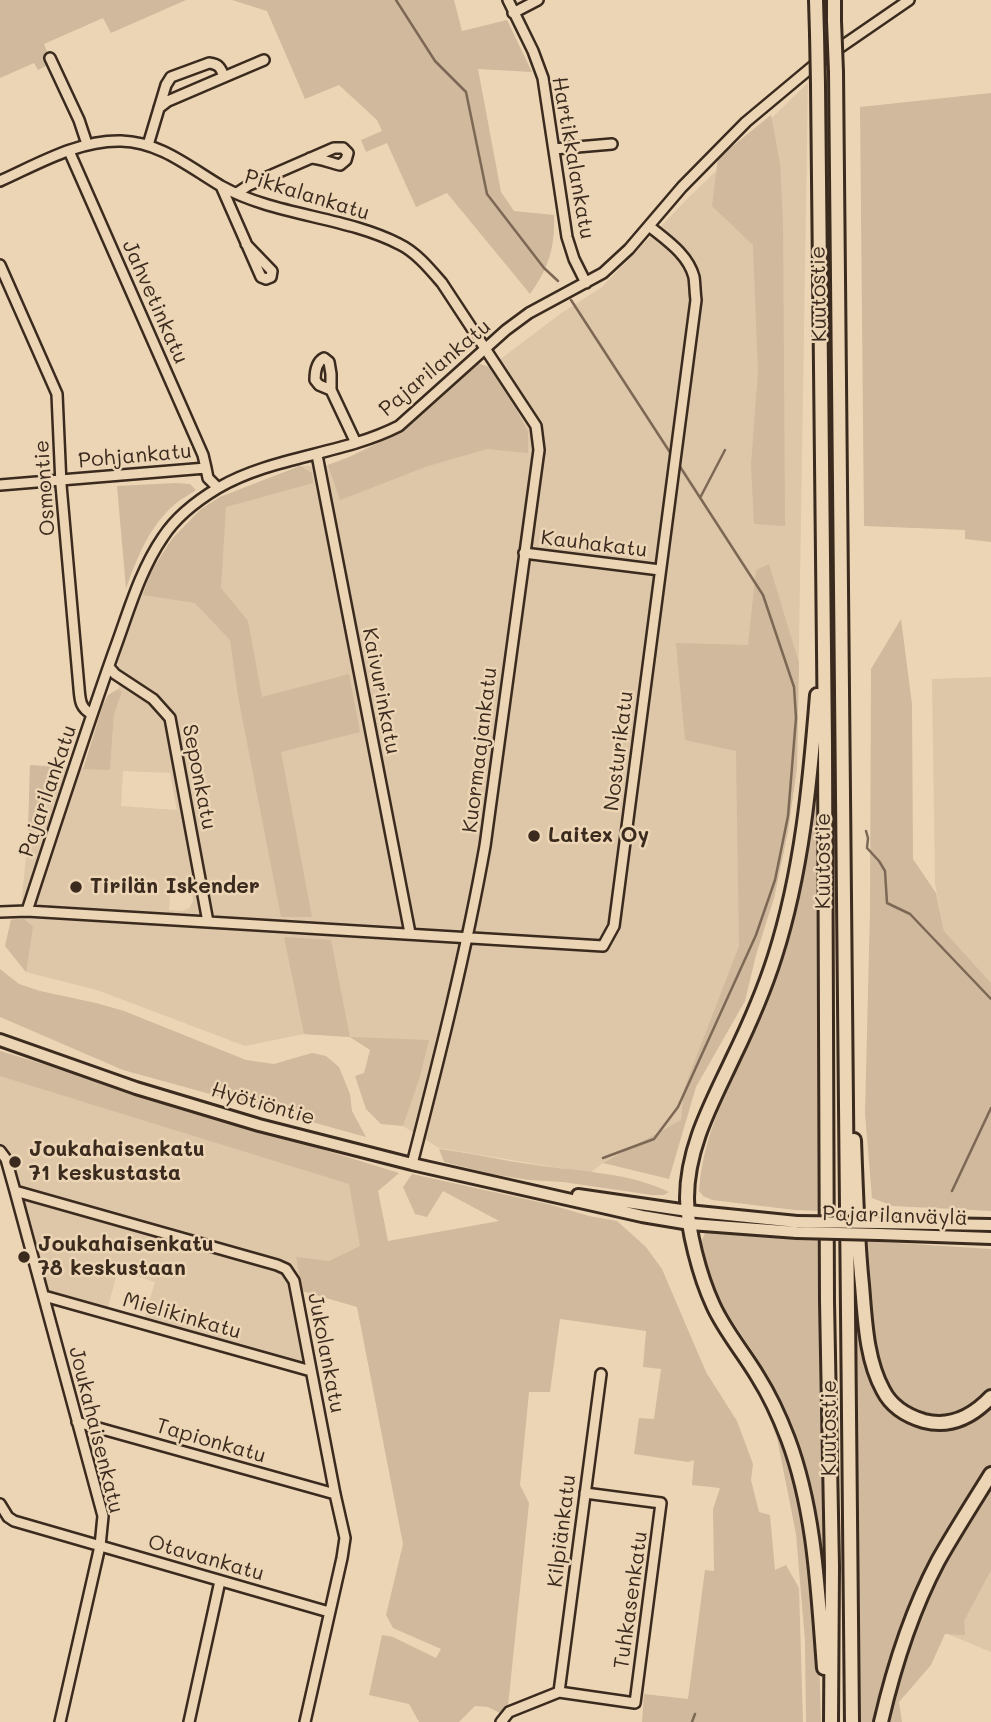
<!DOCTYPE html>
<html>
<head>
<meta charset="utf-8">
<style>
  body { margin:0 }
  canvas { display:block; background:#ecd5b5 }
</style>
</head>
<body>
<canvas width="991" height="1722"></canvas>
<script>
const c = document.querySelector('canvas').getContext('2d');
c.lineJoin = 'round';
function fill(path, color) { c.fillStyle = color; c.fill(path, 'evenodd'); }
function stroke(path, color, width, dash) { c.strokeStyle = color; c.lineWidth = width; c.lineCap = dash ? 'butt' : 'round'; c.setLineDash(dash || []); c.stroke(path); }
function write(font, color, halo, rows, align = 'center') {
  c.font = font + ' Mali,sans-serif'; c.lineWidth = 5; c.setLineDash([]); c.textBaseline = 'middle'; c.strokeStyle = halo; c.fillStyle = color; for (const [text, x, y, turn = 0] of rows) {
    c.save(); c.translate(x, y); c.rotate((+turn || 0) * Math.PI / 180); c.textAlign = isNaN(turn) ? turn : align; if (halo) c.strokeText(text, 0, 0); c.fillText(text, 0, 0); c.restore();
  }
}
fill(new Path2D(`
  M808,83L797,767L788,831L774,898L684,1089L681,1120L603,1163L590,1173L439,1148L403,1126L419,1080L350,1037L304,1034L245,1046L97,990L26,972L5,946L11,920L21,908L28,834L30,765L110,769L114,715L122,693L118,689L124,673L118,668V660L132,617L152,570L172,539L200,510L220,497L300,466L328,465L349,457L390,436L421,416L477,363L490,367L560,314L602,287L690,196ZM123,771L170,773L177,810L121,806ZM171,882L191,883L193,901L189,908L183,911L169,910Z
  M991,677V983L944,931L935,884L932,679Z
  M0,1051L399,1173L378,1191L387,1241L361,1246L329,1261L296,1258L320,1380L141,1329L155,1282L118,1270L108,1307L37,1287L12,1194L0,1159Z
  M991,1546V1652L945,1633Z`), '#ddc7a8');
fill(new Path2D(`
  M0,0H186L111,33L103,18L44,44L52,63L38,70L34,63L0,78Z
  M232,0H454L462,31L507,20L532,72L478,69L501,192L514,211L554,215C555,247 549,268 530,294L447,193L416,207L387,143L366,152L361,140L382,131L377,120L339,85L305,99L267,11Z
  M991,93V542L965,539V530L864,526L860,107Z
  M771,115L780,164L783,224L785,526L754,524L751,464L758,372L753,245L712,206L718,158Z
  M477,363L489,367L501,380L528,432V453L487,449L428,466L340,500L328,465C361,454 393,437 420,416C440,400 459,381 477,363Z
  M300,466L312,473L313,483L226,507L221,588L248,621L262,697L349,674L360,732L281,752L312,917H281L238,696L230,640L195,603L143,595L152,570L172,539L200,510L220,497Z
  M175,483L190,484L196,490C189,495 179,500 173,506C149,527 136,560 126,589L117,486Z
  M769,564L799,663L797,767L788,831L774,898L756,955L745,1001L696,1087L669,1179L603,1163L681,1120L684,1089L739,946L736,751L685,740L676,643L748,645L756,570Z
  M901,619L912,704L913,859L936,893L944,931L991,983V1211L893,1206L872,1198L865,1114L870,910L871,669Z
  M118,689L122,692L114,715L110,770L83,769L103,705L108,695Z
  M30,765L65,768L57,776L47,783L32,835L28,834Z
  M817,784L819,1211L795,1210L712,1200L703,1196L699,1191C704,1122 738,1073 764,1012C770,999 773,985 778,972C798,911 809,848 817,784Z
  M24,919L33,927L26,972L5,946L11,920Z
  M284,937L331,940L350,1037L429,1040L419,1080L403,1126L381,1124L366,1109L355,1076L364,1073L370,1050L350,1037L304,1034Z
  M0,969L19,984L40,991L96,1003L124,1011L246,1060L274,1064L312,1053L326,1056L339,1067L350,1094L352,1111L366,1137L123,1070L0,1017Z
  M0,1051L399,1173L378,1191L388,1241L499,1221L443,1191L427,1217L415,1214L403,1187L412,1174L548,1204L589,1216L617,1221L646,1247L662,1269L706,1372L737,1421L753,1464L751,1480L759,1512L770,1515L775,1570L786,1565L799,1588L803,1722H642L644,1694L688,1699L705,1570L714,1571L713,1509L720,1488L692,1485L694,1460L688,1462L634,1454L639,1418L654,1419L661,1369L643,1367L646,1331L560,1319L550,1392H529L520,1485L529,1503L508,1706L500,1713L488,1707L475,1706L459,1722H419L409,1704L369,1695L382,1635L393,1637L436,1658L441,1649L393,1628L386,1615L403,1544L357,1307L302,1291L296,1257L329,1261L360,1246L349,1184L0,1076Z
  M439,1149C472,1153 504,1161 536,1165C581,1172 628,1172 669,1192L664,1195H652L563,1182L529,1180L492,1174L444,1162Z
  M707,1229L723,1233L776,1237H819L825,1512L823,1592L813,1504L800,1454L786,1414L755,1355L716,1297L707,1271L702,1250V1240Z
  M864,1241L991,1249V1388C977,1407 961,1417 937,1417C913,1416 894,1399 884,1378C877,1365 875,1346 874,1331C870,1301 867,1271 864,1241Z
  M856,1280L870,1375L883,1402L897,1414L949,1428L967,1423L985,1412L991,1406V1465L943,1541L911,1605L897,1642L875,1722H860Z
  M757,1384L778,1428L794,1475L805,1533L819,1652L821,1722H806L805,1641L796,1534L777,1438Z
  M991,1488V1570L964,1621L965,1635L945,1634L931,1665L899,1702L902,1722H887L900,1672L916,1625L939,1572Z`), '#d0b99c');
stroke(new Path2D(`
  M396,0L435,61L466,92L487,194L544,268L558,281
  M571,300L673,457
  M700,498L725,450
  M866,831L868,838L867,848L879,861L885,871L887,903L910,914L991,999
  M603,1158L654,1139L678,1107L756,935L775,880L788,816L796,718L794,687L763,595L677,462
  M952,1191L991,1108
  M692,1722L695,1714`), '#7c6855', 2.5);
const minor = new Path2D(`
  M508,0L533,51L543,78L567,237L574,259L586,283
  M513,13L538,0
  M50,58L79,120L87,144
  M224,77L264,60
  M148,145L166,85L171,77L209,63C219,64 221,68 224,77L168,101L159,108
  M554,149L612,144
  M69,151L203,455L206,468
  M0,181C38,164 78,140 121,141C160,142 189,167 221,186C275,216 344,216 399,244C416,252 430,269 442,283L536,426L539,450L485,846C466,953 439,1059 412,1164
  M221,186L261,277L266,279L271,277L272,271L246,244
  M237,193L249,185L334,148H343L348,153L346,160L340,165C330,163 320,158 310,158
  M0,265L57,394L61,485L79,688C80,700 80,708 92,714
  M331,390L319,385L315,380C315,372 316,362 324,358L329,362L331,374V390L356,443
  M317,455L410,933
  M0,485L206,468L208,478L218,488
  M524,553L660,570
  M109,667L115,674L153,699L170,718L208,922
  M27,911C55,825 83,739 113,654C128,614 139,572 163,537C176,517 198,500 218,488C273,456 342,455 399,426L506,330L529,313L603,273L629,249L682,187L746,122L813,66L909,0
  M0,912L27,911L603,946L614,926L696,300C695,293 695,284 694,277C688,254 666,240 649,226
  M0,1151L6,1159L15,1191L103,1516L100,1546L60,1722
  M15,1191L277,1265L286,1269L294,1281L335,1494L345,1538L342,1558L305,1722
  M44,1296L311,1371
  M77,1422L335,1494
  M0,1504L8,1517L14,1521L329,1612
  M559,1692L601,1374
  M189,1722L220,1581
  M501,1722L509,1712L559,1692L635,1703L661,1503L585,1493`);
const major = new Path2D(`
  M0,1040L136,1088L259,1125L412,1164L642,1216L690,1224L797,1232
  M578,1195L688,1211L797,1222
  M879,1223L991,1225
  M879,1234L991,1238`);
const highway = new Path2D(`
  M816,0L817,34
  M834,0V21
  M836,72L852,1722
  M818,85L825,745L827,1301L832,1567L831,1722
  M817,695C810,783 802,871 775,956C764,991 749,1025 733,1058C712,1103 687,1147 687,1198C687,1229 700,1277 713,1305C724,1330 744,1353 758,1377C770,1396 780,1418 788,1439C815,1511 818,1591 824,1668
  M854,1140C856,1189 857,1237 862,1285C865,1319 866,1359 883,1390C891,1406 907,1416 924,1421C951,1428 973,1416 991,1397
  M881,1722C894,1666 911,1612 938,1561C955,1531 973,1503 991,1474`);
stroke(minor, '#3b2a1e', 14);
stroke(major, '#3b2a1e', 16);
stroke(highway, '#3b2a1e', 18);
stroke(minor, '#ecd5b5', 9);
stroke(major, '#ecd5b5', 10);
stroke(highway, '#ecd5b5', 12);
const majorBridge = new Path2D(`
  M797,1222L879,1223
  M797,1232L879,1234`);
const highwayBridge = new Path2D(`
  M834,21L836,72
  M817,34L818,85`);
stroke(majorBridge, '#3b2a1e', 16, []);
stroke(highwayBridge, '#3b2a1e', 18, []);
stroke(majorBridge, '#ecd5b5', 10);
stroke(highwayBridge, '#ecd5b5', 12);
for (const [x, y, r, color] of [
  [534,836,7,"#3b2a1e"],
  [76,887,7,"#3b2a1e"],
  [15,1162,7,"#3b2a1e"],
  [24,1257,7,"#3b2a1e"]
]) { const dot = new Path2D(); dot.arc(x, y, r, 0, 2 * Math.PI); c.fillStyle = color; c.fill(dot); stroke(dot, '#ecd5b5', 2.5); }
write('21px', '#3b2a1e', '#ecd5b5', [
  ["Hartikkalankatu",573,158,80],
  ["Pikkalankatu",307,195,17],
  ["Kuutostie",819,294,-91],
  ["Jahvetinkatu",155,302,66],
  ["Pajarilankatu",435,368,-40],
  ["Pohjankatu",135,456,-5],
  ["Osmontie",45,488,-94],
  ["Kauhakatu",594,544,7],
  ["Kaivurinkatu",381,691,79],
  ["Kuormaajankatu",480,750,-83],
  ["Nosturikatu",619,751,-83],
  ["Seponkatu",199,777,79],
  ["Pajarilankatu",48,791,-71],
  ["Kuutostie",824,861,-90],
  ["Hyötiöntie",263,1104,16],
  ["Pajarilanväylä",895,1216,2],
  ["Mielikinkatu",182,1316,16],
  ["Jukolankatu",326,1353,79],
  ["Kuutostie",830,1428,-90],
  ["Joukahaisenkatu",96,1430,76],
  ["Tapionkatu",211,1441,16],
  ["Kilpiänkatu",562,1531,-83],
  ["Otavankatu",206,1558,16],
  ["Tuhkasenkatu",631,1600,-82]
]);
write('bold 21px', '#3b2a1e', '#ecd5b5', [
  ["Laitex Oy",548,836],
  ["Tirilän Iskender",90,887],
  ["Joukahaisenkatu",29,1150],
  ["71 keskustasta",29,1174],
  ["Joukahaisenkatu",38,1245],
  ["78 keskustaan",38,1269]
], 'left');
</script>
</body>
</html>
